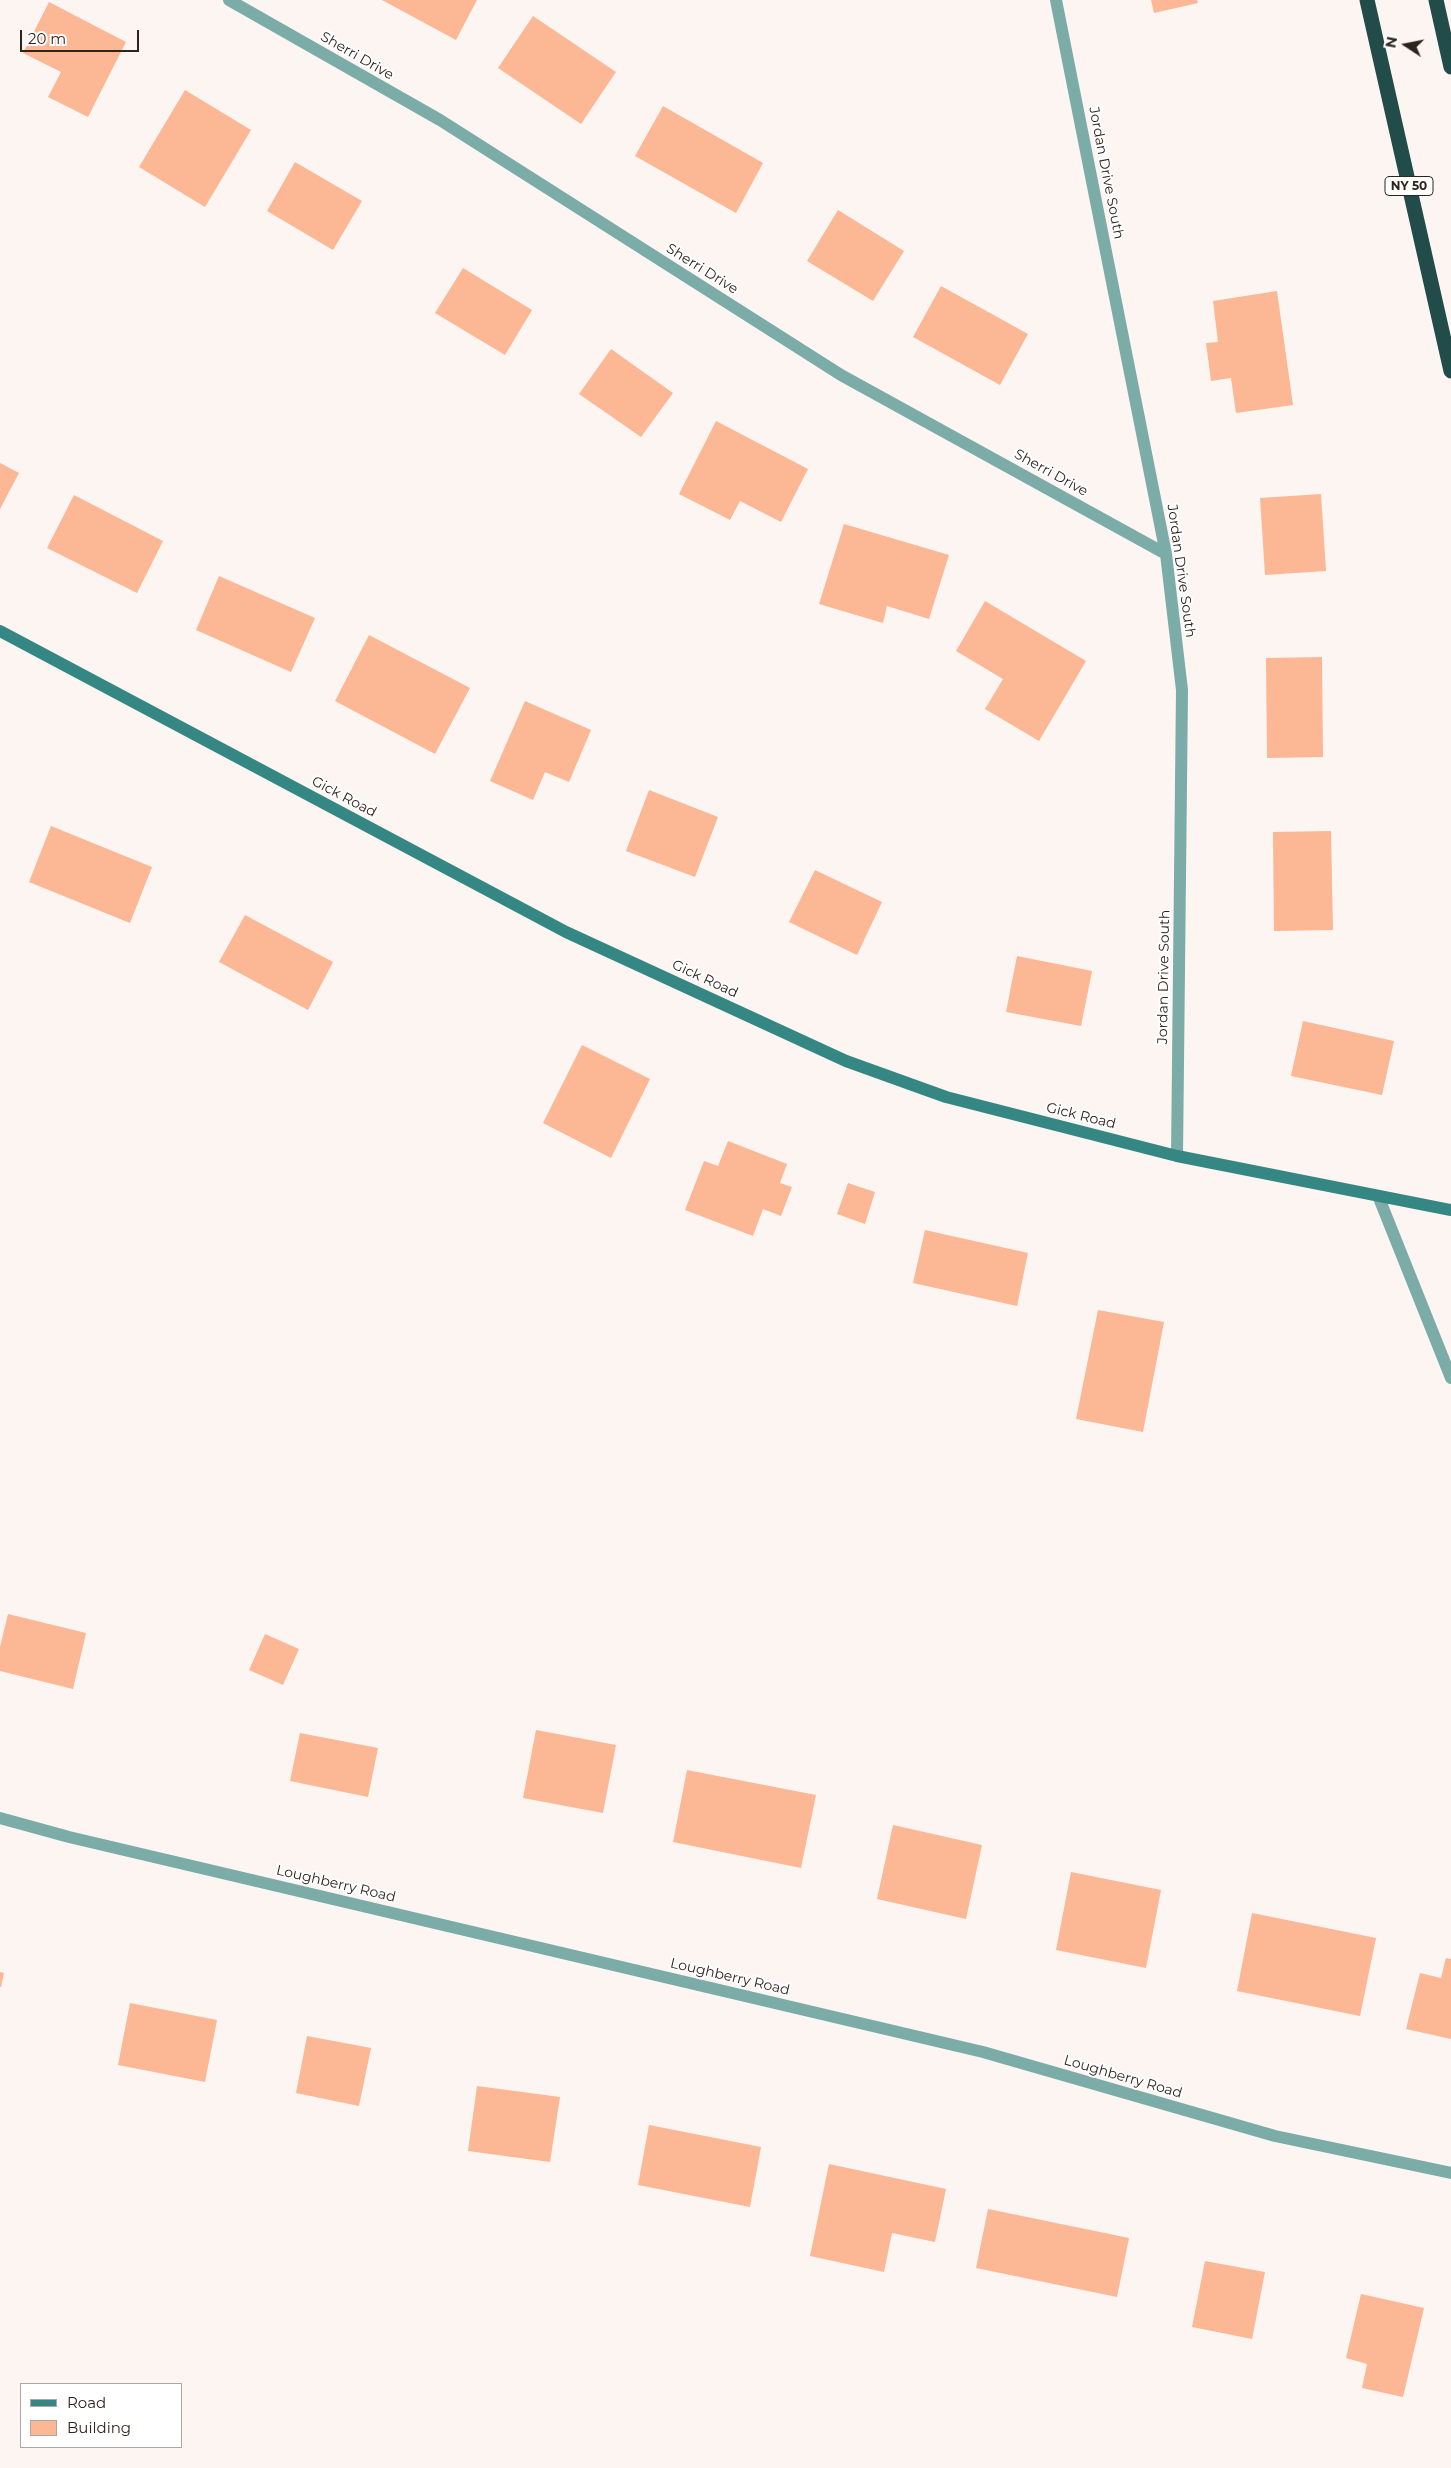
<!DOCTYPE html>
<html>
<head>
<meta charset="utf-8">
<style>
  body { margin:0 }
  #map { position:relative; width:1451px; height:2468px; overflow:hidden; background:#fcf5f2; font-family:Montserrat,sans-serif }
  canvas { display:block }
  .legend { position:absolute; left:20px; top:2383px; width:162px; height:65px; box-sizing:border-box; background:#fff; border:1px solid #aca7a5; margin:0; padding:6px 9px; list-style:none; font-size:15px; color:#2f231d }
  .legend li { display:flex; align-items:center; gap:10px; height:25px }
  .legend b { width:25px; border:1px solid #aca7a5 }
  .north { position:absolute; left:1381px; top:20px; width:50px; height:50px; -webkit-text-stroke:4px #fff; paint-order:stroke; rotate:281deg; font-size:14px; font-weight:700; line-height:20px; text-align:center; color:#2f231d }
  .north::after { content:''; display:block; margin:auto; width:18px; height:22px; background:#2f231d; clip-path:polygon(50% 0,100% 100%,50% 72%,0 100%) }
  .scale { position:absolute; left:20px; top:30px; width:119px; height:22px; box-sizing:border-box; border:2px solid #2f231d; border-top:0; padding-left:6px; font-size:15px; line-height:18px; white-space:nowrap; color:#2f231d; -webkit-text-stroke:4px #fff; paint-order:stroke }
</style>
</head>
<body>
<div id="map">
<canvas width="1451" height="2468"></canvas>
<ul class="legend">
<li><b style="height:6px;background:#358783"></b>Road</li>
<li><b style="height:14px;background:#fcb795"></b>Building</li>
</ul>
<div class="north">N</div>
<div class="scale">20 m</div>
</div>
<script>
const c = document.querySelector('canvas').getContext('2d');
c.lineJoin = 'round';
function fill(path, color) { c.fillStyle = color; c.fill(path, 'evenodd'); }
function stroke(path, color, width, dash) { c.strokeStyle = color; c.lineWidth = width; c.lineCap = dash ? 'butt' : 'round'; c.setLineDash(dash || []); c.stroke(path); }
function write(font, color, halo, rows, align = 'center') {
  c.font = font + ' Montserrat,sans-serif'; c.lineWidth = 4; c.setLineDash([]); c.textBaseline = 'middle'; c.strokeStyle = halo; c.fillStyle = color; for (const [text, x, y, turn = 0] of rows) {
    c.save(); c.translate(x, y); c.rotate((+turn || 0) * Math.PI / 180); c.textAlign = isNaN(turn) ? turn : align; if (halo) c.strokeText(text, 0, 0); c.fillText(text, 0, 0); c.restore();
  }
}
fill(new Path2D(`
  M382,0H477L456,40Z
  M1151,0H1197L1198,3L1154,13Z
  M49,2L126,42L88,117L48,97L61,72L23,53Z
  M533,16L616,72L581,124L498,68Z
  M185,90L251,130L205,207L139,167Z
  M663,106L763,163L736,213L635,156Z
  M295,162L362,201L333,250L267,211Z
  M838,210L904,251L873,301L807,261Z
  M463,268L532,310L505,355L435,313Z
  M941,286L1028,334L1000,385L913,337Z
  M1277,291L1293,405L1236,413L1231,378L1211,381L1206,343L1218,342L1213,301Z
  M611,349L673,393L641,437L579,394Z
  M716,421L808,469L781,522L740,501L730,520L679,494Z
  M0,463L19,473L0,509Z
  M1321,494L1326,571L1265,575L1260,498Z
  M74,495L163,541L137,593L47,548Z
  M844,524L949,555L929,619L887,606L883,623L819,604Z
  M219,576L315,618L291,672L196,630Z
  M985,601L1086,661L1039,741L985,709L1003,679L956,651Z
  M369,635L470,688L435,754L335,701Z
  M1322,657L1323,757L1267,758L1266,658Z
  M525,701L591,730L569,782L545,772L533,800L490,781Z
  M649,790L718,817L695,877L626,851Z
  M51,826L152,867L130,923L29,882Z
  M1331,831L1333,930L1274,931L1273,832Z
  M815,870L882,902L857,955L789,922Z
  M245,915L333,962L308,1010L219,962Z
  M1017,956L1092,971L1081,1026L1006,1012Z
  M1303,1021L1394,1041L1382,1095L1291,1076Z
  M582,1045L650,1079L611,1158L543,1123Z
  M728,1141L787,1164L780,1183L792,1187L781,1216L763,1209L753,1236L685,1210L704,1161L718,1166Z
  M848,1183L875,1192L865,1224L837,1214Z
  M925,1230L1028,1253L1017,1306L913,1283Z
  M1098,1310L1164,1322L1143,1432L1076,1419Z
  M8,1614L86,1633L73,1689L0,1671V1647Z
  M265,1634L299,1649L283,1685L249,1670Z
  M536,1730L616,1745L603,1813L523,1798Z
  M300,1733L378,1748L368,1797L290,1781Z
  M687,1770L816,1795L801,1868L673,1842Z
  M893,1825L982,1845L966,1919L877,1899Z
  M1071,1872L1161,1890L1146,1968L1056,1950Z
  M1252,1913L1376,1938L1360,2016L1237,1991Z
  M1446,1958L1451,1959V2039L1406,2029L1420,1973L1441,1978Z
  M0,1972L4,1973L1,1987H0Z
  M130,2003L217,2020L205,2082L118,2065Z
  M307,2036L371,2048L359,2106L296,2093Z
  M477,2086L560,2097L550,2162L468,2151Z
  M649,2125L761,2147L750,2207L638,2185Z
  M829,2164L946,2189L935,2242L892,2233L884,2272L810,2256Z
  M988,2209L1129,2238L1117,2297L976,2268Z
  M1205,2261L1265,2272L1252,2339L1192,2327Z
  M1361,2294L1424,2308L1403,2397L1362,2388L1367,2364L1346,2358Z`), '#fcb795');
stroke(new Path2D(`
  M229,0L440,120L841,375L1166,554
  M1056,0L1166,554L1182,690L1177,1156
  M1379,1198L1451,1378
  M0,1818L69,1837L983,2052L1275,2136L1451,2173`), '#7baca8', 12);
stroke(new Path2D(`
  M0,631L566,932L846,1061L946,1097L1177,1156L1451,1210`), '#358783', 12);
stroke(new Path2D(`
  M1367,0L1451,371
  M1436,0L1451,67`), '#224c49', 15);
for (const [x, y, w] of [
  [1409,186,48]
]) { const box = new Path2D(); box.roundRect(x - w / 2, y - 9.5, w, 19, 4); c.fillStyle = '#fff'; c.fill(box); stroke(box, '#2f231d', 1); }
write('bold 12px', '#2f231d', null, [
  ["NY 50",1409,186]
]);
write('14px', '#2f231d', '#fff', [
  ["Sherri Drive",357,56,30],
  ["Jordan Drive South",1106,173,79],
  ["Sherri Drive",702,269,32],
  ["Sherri Drive",1051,473,29],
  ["Jordan Drive South",1181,571,82],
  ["Gick Road",344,797,28],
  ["Jordan Drive South",1164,977,-89],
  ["Gick Road",705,979,25],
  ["Gick Road",1081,1116,14],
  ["Loughberry Road",336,1884,13],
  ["Loughberry Road",730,1977,13],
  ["Loughberry Road",1123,2077,16]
]);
</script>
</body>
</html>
